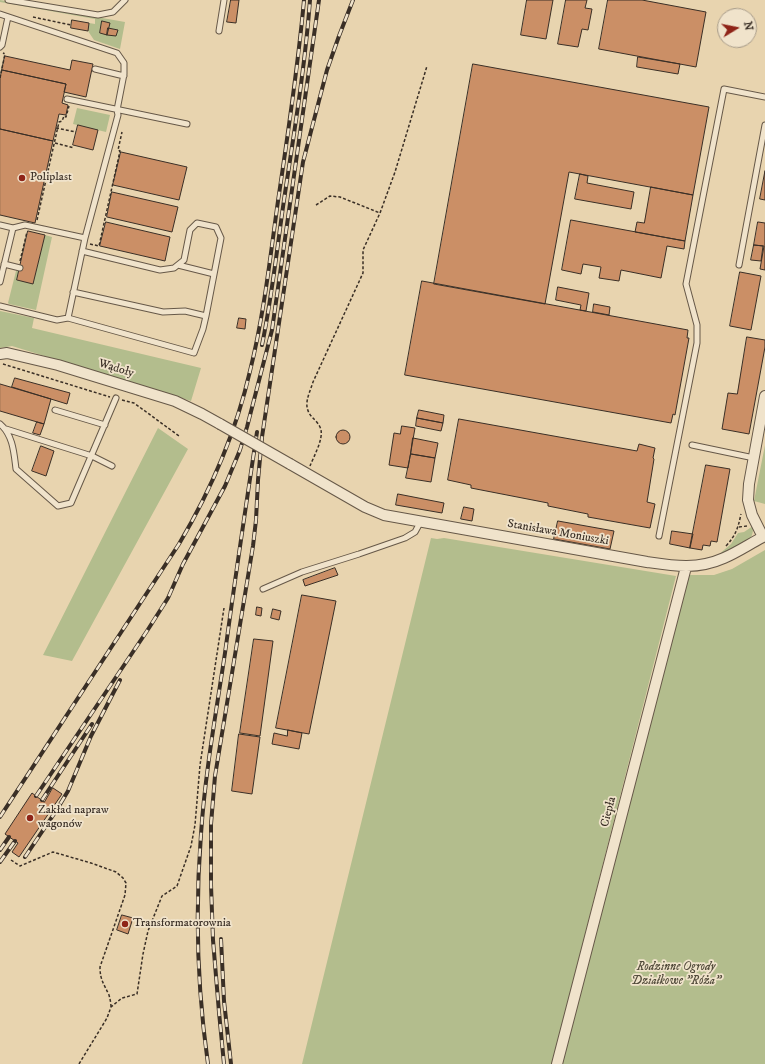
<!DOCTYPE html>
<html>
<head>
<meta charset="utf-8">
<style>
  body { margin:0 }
  #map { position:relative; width:765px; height:1064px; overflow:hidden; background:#e8d4af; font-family:"IM FELL DW Pica",serif }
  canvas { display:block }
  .north { position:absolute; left:717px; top:8px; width:40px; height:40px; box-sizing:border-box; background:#f0e3cb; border:1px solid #a79b89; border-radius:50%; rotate:80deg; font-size:11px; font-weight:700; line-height:16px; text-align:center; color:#3a2f26 }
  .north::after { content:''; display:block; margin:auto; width:14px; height:18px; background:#8f2418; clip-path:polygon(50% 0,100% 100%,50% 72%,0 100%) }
</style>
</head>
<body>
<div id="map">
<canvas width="765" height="1064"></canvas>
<div class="north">N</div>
</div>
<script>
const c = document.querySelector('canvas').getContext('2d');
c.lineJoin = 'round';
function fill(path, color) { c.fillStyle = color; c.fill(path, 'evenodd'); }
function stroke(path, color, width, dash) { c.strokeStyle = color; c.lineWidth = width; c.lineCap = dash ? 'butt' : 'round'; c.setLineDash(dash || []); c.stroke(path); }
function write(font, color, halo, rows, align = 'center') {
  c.font = font + ' "IM FELL DW Pica",serif'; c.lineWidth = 3.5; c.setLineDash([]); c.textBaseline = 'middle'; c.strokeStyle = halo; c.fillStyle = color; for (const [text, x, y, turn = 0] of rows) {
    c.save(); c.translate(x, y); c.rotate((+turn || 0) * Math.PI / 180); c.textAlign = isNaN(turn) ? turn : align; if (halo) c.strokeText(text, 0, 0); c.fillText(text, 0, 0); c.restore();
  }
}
fill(new Path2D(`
  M0,0L125,22L120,49L94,40L88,31L89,23L95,24V19L0,2Z
  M77,108L110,115L106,132L73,124Z
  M45,235L52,237L36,310L9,304L8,303L16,271L17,270H19L17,280L33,284Z
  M0,311L34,318L32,328L201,368L191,401L12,346L0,348Z
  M158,428L188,449L72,661L43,655Z
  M765,445V504L754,501Z
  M753,526C753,531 753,536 749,539C745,543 724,554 717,556L731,544L738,533L744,532Z
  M431,538L437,539L444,538L676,576L552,1064H302Z
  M765,550V1064H561L689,575H714L732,569Z`), '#b3bd8d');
const building = new Path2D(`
  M231,0H239L236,23L227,22Z
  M527,0H553L546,39L521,35Z
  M566,0H587L585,8L592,9L588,30L582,29L578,47L558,44Z
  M608,0H642L706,12L696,67L599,49Z
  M72,20L89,23L88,31L71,28Z
  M102,21L110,23L107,35L100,33Z
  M108,28L118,30L116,36L107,35Z
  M5,56L70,70L72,60L93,64L86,97L64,92L66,84L2,70Z
  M638,57L680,64L678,74L637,67Z
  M473,64L709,107L693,195L569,172L545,304L434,284Z
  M2,70L66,84L62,103L68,105L66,115L59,114L53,141L0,129V79Z
  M78,125L98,130L93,150L73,145Z
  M0,129L53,141L35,223L0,215Z
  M121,152L187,167L179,200L113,185Z
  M765,171V200L760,199Z
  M580,174L588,176L587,183L634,192L631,209L575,199Z
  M651,187L693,195L685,241L635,232L637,222L644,223Z
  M112,192L178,207L172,232L107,217Z
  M571,220L685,241L684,249L667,246L661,278L621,270L619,281L599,278L601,267L583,264L581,274L562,270Z
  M106,222L170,237L165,261L100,246Z
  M758,222L765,223V270L760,269L764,246L754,245Z
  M28,231L45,235L33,284L17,280Z
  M754,245L763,246L761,261L751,260Z
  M740,272L761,276L751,330L730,326Z
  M422,281L688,330L687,338H689L675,415L673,414L671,423L405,375Z
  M558,287L589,293L586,311L580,310L581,305L556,300Z
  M594,304L610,307L609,315L593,312Z
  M239,318L246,319L245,329L237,328Z
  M747,337L765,340V347L749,434L722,429L728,393L737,394Z
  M15,378L70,393L67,404L12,387Z
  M0,384L51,399L44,424L0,411Z
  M419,410L444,415L443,423L417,418Z
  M417,418L443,423L441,431L416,426Z
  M459,419L637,451L639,444L655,448L653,458L654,459L647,502L655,504L650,528L588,517V514L548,506V503L471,488V485L448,480Z
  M37,422L44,424L40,435L33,433Z
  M402,426L415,428L408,468L389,465L394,433L400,434Z
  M336 437a7 7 0 1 1 14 0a7 7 0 1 1-14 0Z
  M413,438L438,443L435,458L411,454Z
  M41,446L54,451L46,476L32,471Z
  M411,454L435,458L431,482L406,478Z
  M706,465L730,469L717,542L711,541L710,546L703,545L702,550L690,548Z
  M398,494L444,503L442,513L396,505Z
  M464,507L474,509L472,521L461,519Z
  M558,521L614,531L610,549L554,539Z
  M672,531L693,534L690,548L670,544Z
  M335,568L338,575L305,586L303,580Z
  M302,595L336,601L309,734L276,728Z
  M257,607L262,608L261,616L256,615Z
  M273,609L281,611L279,620L271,618Z
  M254,639L273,641L260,736L240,733Z
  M288,730L302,733L299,749L272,744L274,733L287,736Z
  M239,734L260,737L252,794L232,791Z
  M53,788L62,794L19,857L12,852L18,843L5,834L32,793L44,802Z
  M122,915L133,918L128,934L117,930Z`);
fill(building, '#cb8f66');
stroke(building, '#3a2f26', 1);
const lane = new Path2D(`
  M8,0L98,15L113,12L125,0
  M0,14L117,53L124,63V74L117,110L118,115L85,238L68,318L57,320L0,306
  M219,31L224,0
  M0,47L2,45L8,17
  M95,69L124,76
  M67,99L187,124
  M0,225L13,228L25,225L85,238
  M4,264L20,268
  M178,265L214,274
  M739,265L765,125
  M0,282L13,228
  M73,292L163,312L185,311L206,316
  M68,318L194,353L203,329L206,316L221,238L216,227L197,223L190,230L184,260L174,268L160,270L82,251
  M55,410L105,425
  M0,424C13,435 14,453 16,469L58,506L71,503L116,398
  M6,429L92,456L112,466
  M692,445L754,458
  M659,536L697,343V325L686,284L724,89L765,97
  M263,589L302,572L359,554L405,538L415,532L421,521`);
const street = new Path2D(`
  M0,354L7,353L58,365L175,401L202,414L220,424
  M290,464L365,507L384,515L647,562C674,566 697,570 724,558C738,552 751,543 765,536
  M763,537L752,515L748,500L749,484L765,396
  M557,1064L686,567`);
stroke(lane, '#665848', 7);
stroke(street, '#665848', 12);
stroke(new Path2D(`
  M33,17L71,25
  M0,78L5,54L3,53
  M56,128L76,132
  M55,143L74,148
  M316,205L330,196L340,197L380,213
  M37,220L59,122L62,121L64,116L66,117L69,106
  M90,244L99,246L120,151L118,150L122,132
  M20,261L27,232
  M3,364L110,397
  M122,400L134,403L179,436
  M310,466C314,456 323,440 321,430C320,425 315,420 312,417C302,406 309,395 313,382L363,273V250L380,213L395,172L427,66
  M739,527L747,526
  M726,546C736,535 738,528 741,514
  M11,860L20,866L53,852L91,863L116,872L123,878L126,883L125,895L100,967C100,980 104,984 109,995C110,999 111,1003 111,1007
  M79,1064L107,1018L111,1007L122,998L137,994L143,954L148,931L162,896L177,886L191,846L195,825L200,765L224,608`), '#3a2f26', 1.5, [3, 2]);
stroke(lane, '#f0e3cb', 5);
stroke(street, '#f0e3cb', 10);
const rail = new Path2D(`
  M262,345C272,297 277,248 284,200C294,133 305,67 310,0
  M36,796L147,631L168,598L183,564L225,486L240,450L247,427L272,330L319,0
  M42,800L92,724
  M0,817L179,544C211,490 236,432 250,371C264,315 270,258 278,201C288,134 298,67 304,0
  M0,850L9,837
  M25,857L56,811L68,791L91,736L120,680
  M0,862L15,841
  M221,939L224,1001L231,1064
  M208,1064C197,987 195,911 201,834C205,774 216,713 225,653C235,579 246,505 257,432
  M224,1064L219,1012L213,940L211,885V824L215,776L253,546L256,520L258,480L262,437L303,162L327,70L339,36L353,0`);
stroke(rail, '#3a2f26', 4);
stroke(rail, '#f0e3cb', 2.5, [8]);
const streetBridge = new Path2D(`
  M220,424L290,464`);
stroke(streetBridge, '#665848', 12, []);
stroke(streetBridge, '#f0e3cb', 10);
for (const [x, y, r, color] of [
  [22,178,4,"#8f2418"],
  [30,818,4,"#8f2418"],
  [125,924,4,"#8f2418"]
]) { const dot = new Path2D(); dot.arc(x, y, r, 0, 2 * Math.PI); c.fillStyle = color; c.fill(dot); stroke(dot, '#f0e3cb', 1.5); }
write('12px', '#3a2f26', '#f0e3cb', [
  ["Poliplast",30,178],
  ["Zakład napraw",38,811],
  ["wagonów",38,825],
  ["Transformatorownia",133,924]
], 'left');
write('12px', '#3a2f26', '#f0e3cb', [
  ["Wądoły",116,369,17],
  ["Stanisława Moniuszki",558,533,10],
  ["Ciepła",609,812,-75]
]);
write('italic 12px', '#524b3b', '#f0e3cb', [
  ["Rodzinne Ogrody",676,968],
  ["Działkowe \"Róża\"",676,982]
]);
</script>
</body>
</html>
